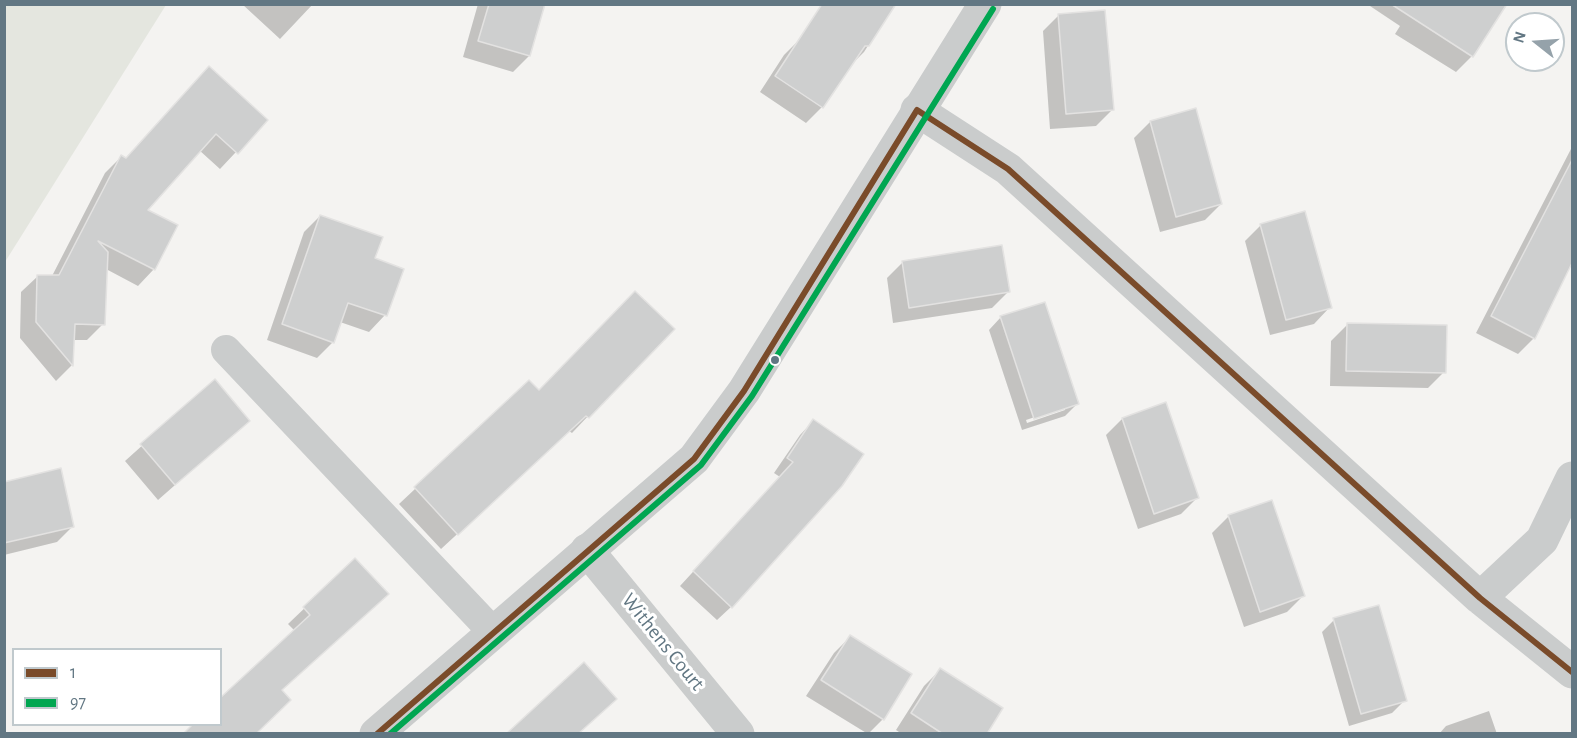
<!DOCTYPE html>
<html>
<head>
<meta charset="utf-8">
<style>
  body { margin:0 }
  #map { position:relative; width:1577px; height:738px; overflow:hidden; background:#f4f3f1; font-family:"Alegreya Sans",sans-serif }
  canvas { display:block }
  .frame { position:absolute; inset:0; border:6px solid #627783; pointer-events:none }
  .legend { position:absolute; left:12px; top:648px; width:210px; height:78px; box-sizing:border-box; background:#fff; border:2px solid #c0c9cd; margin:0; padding:8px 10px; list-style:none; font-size:18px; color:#627783 }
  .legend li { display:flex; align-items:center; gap:12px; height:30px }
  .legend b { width:30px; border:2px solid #c0c9cd }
  .north { position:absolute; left:1505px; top:12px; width:60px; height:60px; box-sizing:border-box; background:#fff; border:2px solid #c0c9cd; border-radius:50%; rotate:287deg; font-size:16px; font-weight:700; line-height:24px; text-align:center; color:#627783 }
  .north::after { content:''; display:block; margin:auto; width:21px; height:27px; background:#95a2aa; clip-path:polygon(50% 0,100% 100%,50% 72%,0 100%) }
</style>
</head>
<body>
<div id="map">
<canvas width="1577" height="738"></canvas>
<div class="frame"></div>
<ul class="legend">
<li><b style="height:8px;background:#7a4b2a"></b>1</li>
<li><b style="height:8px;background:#00a651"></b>97</li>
</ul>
<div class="north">N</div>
</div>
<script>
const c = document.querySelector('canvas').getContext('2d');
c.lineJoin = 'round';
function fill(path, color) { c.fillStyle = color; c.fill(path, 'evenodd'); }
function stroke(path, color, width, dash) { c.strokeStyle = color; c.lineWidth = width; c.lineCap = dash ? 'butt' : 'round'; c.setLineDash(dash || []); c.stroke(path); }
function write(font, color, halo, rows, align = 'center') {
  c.font = font + ' "Alegreya Sans",sans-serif'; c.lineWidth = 6; c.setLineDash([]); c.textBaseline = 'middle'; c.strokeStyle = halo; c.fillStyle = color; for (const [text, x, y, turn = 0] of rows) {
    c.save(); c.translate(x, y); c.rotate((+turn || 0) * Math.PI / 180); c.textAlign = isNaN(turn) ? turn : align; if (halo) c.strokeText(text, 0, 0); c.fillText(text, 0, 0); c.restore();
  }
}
fill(new Path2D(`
  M5,4L166,5L5,262L4,5Z`), '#e4e6df');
fill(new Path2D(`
  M242,4H313L280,39Z
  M478,4H544L529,56L513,72L463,57Z
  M895,4L864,52L848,68L822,107L806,123L760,92L784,55L800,39Z
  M1367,4H1482L1498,15L1472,56L1456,72L1395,34L1400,26Z
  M1059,15L1112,110L1096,126L1050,129L1043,31Z
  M209,68L266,120L220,169L199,150L145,210L154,269L138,286L106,269L103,324L87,340H72V365L56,381L20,338L21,292L38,276H52L105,173L121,157L125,159Z
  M1150,122L1221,204L1205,220L1160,232L1134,138Z
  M1572,147V260L1534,338L1518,354L1476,333Z
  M320,216L373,259L402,269L385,315L369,332L340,322L333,342L317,358L267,340L304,232Z
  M1261,225L1330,307L1314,324L1270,335L1245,241Z
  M903,262L1008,292L992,308L893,323L887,278Z
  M1001,317L1077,404L1065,416L1022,430L989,330ZM1065,407V410L1027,423L1026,420Z
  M1347,325L1444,372L1428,388L1330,386L1331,341Z
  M628,374L572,433L569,431L441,549L399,504L529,382L538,392Z
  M214,381L248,421L158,500L125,461Z
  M1122,419L1197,498L1181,514L1138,529L1106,435Z
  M813,421L731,607L717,620L680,586L780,477L774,473L800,435Z
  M4,483L73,526L57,542L4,555Z
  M1271,502L1303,596L1287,612L1244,627L1212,533L1228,517Z
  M355,560L371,610L281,691L220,724L295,631L288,624Z
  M1334,620L1405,700L1392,713L1349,726L1322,632Z
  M850,637L883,719L868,734L806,696L834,653Z
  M940,670L985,734H902L896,730L924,686Z
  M1489,711L1497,734H1439L1446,726Z`), '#0003');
const building = new Path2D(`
  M489,4H545L530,56L478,41Z
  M822,4H896L869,46H865L823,108L775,76Z
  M1391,4H1507L1473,57Z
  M1105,10L1114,110L1066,114L1058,14Z
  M209,66L268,120L238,154L216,134L148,210L178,225L155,270L98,241L108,252L105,325L75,324L73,366L36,322L37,275H59L121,155L126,158Z
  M1196,108L1222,204L1176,217L1150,121Z
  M1572,160V263L1535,339L1491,316Z
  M1305,211L1332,308L1286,320L1260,224Z
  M320,215L383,237L375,258L404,269L387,316L348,303L334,343L282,324Z
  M1002,245L1010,292L909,308L902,261Z
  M635,291L675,329L589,418L586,416L458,535L414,487L529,380L539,390Z
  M1045,302L1079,404L1034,419L1000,316Z
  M1347,323L1447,325L1446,373L1346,371Z
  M215,379L250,421L175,485L140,444Z
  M1166,402L1199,498L1154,514L1122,418Z
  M813,419L864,454L842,486L732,608L693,571L793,462L787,458Z
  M61,468L74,527L4,543V482Z
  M1272,500L1305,596L1260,612L1228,515Z
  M355,558L389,594L282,690L291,700L256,734H183L193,724H220V698L310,615L303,607Z
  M1379,605L1407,701L1361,714L1333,618Z
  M850,635L912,674L884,720L821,680Z
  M584,662L617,699L578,734H506Z
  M940,668L1003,708L987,734H943L911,713Z`);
fill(building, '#cecfcf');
stroke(building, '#e3e2e1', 1.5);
stroke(new Path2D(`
  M226,350L493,632`), '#cacccc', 30);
stroke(new Path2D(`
  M917,110L1008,169L1480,598L1572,672
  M587,550L738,734
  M1480,598L1542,540L1572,478`), '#cacccc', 33);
stroke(new Path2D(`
  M376,734L694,459L744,391L985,4`), '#cacccc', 33);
stroke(new Path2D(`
  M377,734L694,459L744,391L917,110L1008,169L1480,598L1572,672`), '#7a4b2a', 6);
stroke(new Path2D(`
  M390,734L701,465L752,396L993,9`), '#00a651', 6);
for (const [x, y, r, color] of [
  [775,360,5,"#627783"]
]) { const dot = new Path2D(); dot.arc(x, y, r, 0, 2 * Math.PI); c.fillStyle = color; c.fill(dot); stroke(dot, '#fff', 2); }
write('21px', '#627783', '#fff', [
  ["Withens Court",663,642,51]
]);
</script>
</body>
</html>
